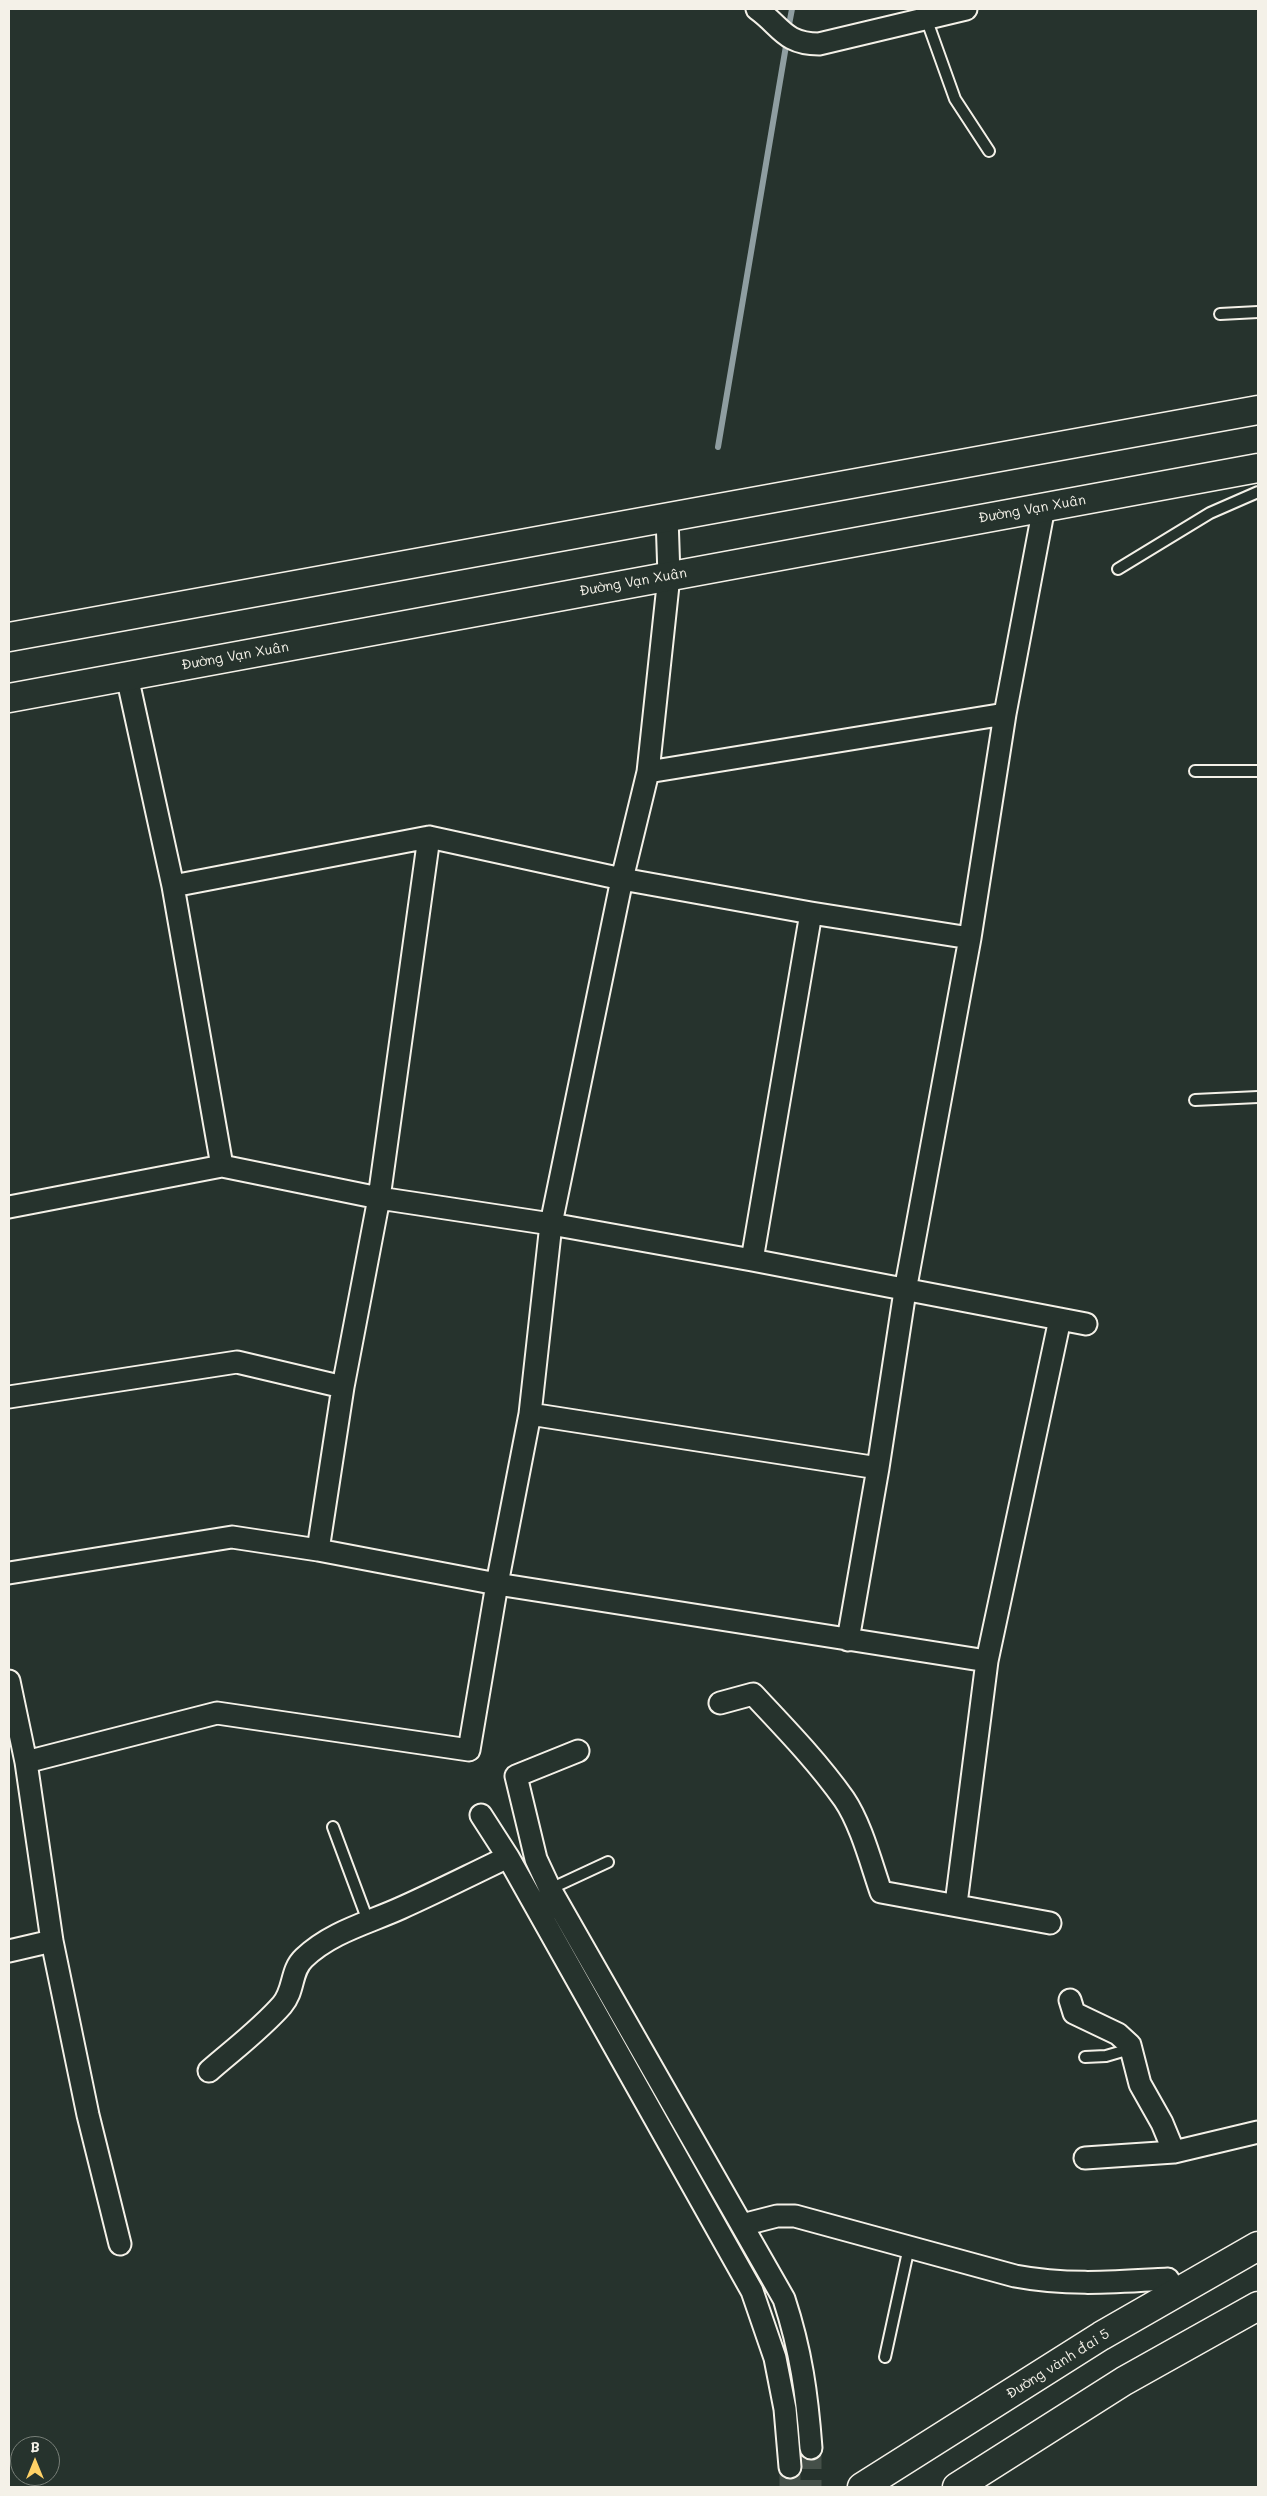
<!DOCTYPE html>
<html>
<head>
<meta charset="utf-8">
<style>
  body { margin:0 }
  #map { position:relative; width:1267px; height:2496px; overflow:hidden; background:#26332d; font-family:Mali,sans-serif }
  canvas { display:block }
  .frame { position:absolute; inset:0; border:10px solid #f4f1e8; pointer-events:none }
  .north { position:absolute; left:10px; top:2436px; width:50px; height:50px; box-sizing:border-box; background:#26332d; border:1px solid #787f78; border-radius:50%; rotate:0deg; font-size:14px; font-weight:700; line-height:20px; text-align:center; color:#f4f1e8 }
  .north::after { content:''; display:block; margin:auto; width:18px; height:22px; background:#ffd166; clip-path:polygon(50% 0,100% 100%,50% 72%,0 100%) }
</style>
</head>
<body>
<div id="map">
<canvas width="1267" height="2496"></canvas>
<div class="frame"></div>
<div class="north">B</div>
</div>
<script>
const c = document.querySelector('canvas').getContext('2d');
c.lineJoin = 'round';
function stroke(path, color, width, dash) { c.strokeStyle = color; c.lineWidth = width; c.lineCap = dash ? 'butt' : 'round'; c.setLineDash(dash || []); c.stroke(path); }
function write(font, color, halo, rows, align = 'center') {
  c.font = font + ' Mali,sans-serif'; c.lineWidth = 4; c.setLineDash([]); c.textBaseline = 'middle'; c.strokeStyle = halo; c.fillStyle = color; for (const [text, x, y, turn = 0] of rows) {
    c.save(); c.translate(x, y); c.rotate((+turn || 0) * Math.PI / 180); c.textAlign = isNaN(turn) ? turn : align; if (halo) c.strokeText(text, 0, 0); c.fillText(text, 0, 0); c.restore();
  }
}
stroke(new Path2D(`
  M788,30L792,9
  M718,447L787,40`), '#8f9ea1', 6);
stroke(new Path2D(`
  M811,2448V2487
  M790,2467V2487`), '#455049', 21, [21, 11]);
const lane = new Path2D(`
  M926,18L955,99L989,151
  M1220,314L1258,312
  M1118,569L1210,513L1258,492
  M1195,771H1258
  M1195,1100L1258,1097
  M333,1827L368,1921
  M550,1889L608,1862
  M1085,2057L1106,2056L1123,2051L1131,2056
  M885,2357L909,2247`);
const street = new Path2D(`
  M757,9C781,26 784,44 819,44L966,9
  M127,676L173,886L222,1166
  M648,772L1005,714
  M173,886L429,837L622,879L811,913L970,938
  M9,1207L222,1166L379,1198L551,1224L752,1260L1086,1324
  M752,1260L811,913
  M9,1397L237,1362L343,1387
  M530,1414L878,1468
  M318,1550L343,1387L379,1198L429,837
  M9,1573L232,1537L318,1550L497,1584L987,1661
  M848,1640L878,1468L905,1291L970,938L1005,714L1044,507
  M9,1681L26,1762L52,1941L88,2115L120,2244
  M720,1703L753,1694C784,1727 817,1761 844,1799C861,1824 871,1863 881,1892L1050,1923
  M578,1751L516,1776L536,1859L550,1889L784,2299C801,2351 807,2394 811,2448
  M26,1762L217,1713L469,1750L497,1584L530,1414L551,1224L622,879L648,772L669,576L667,517
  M481,1815L508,1857L752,2291L775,2358L785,2409L790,2467
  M956,1904L987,1661L1060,1319
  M9,1951L52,1941
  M1070,2000L1074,2013L1118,2034L1130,2045L1140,2084L1162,2123L1174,2152
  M209,2071C233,2050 261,2029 282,2005C295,1990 290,1971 304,1958C331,1932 368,1923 401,1908C437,1892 472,1874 508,1857
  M1085,2158L1174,2152L1258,2132
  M742,2225L777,2216H795L1015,2276C1068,2286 1115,2282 1168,2279`);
const secondary = new Path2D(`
  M9,637L1258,410
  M9,698L1258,468
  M862,2487L1101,2336L1258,2246
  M957,2487L1124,2381L1258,2306`);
stroke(lane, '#f4f1e8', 14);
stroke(street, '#f4f1e8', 25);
stroke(secondary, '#f4f1e8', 31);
stroke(lane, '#26332d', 10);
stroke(street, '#26332d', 21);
stroke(secondary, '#26332d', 28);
write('14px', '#f4f1e8', '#26332d', [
  ["Đường Vạn Xuân",1032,509,-10],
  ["Đường Vạn Xuân",633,582,-10],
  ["Đường Vạn Xuân",235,656,-10],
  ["Đường vành đai 5",1058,2364,-32]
]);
</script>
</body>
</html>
